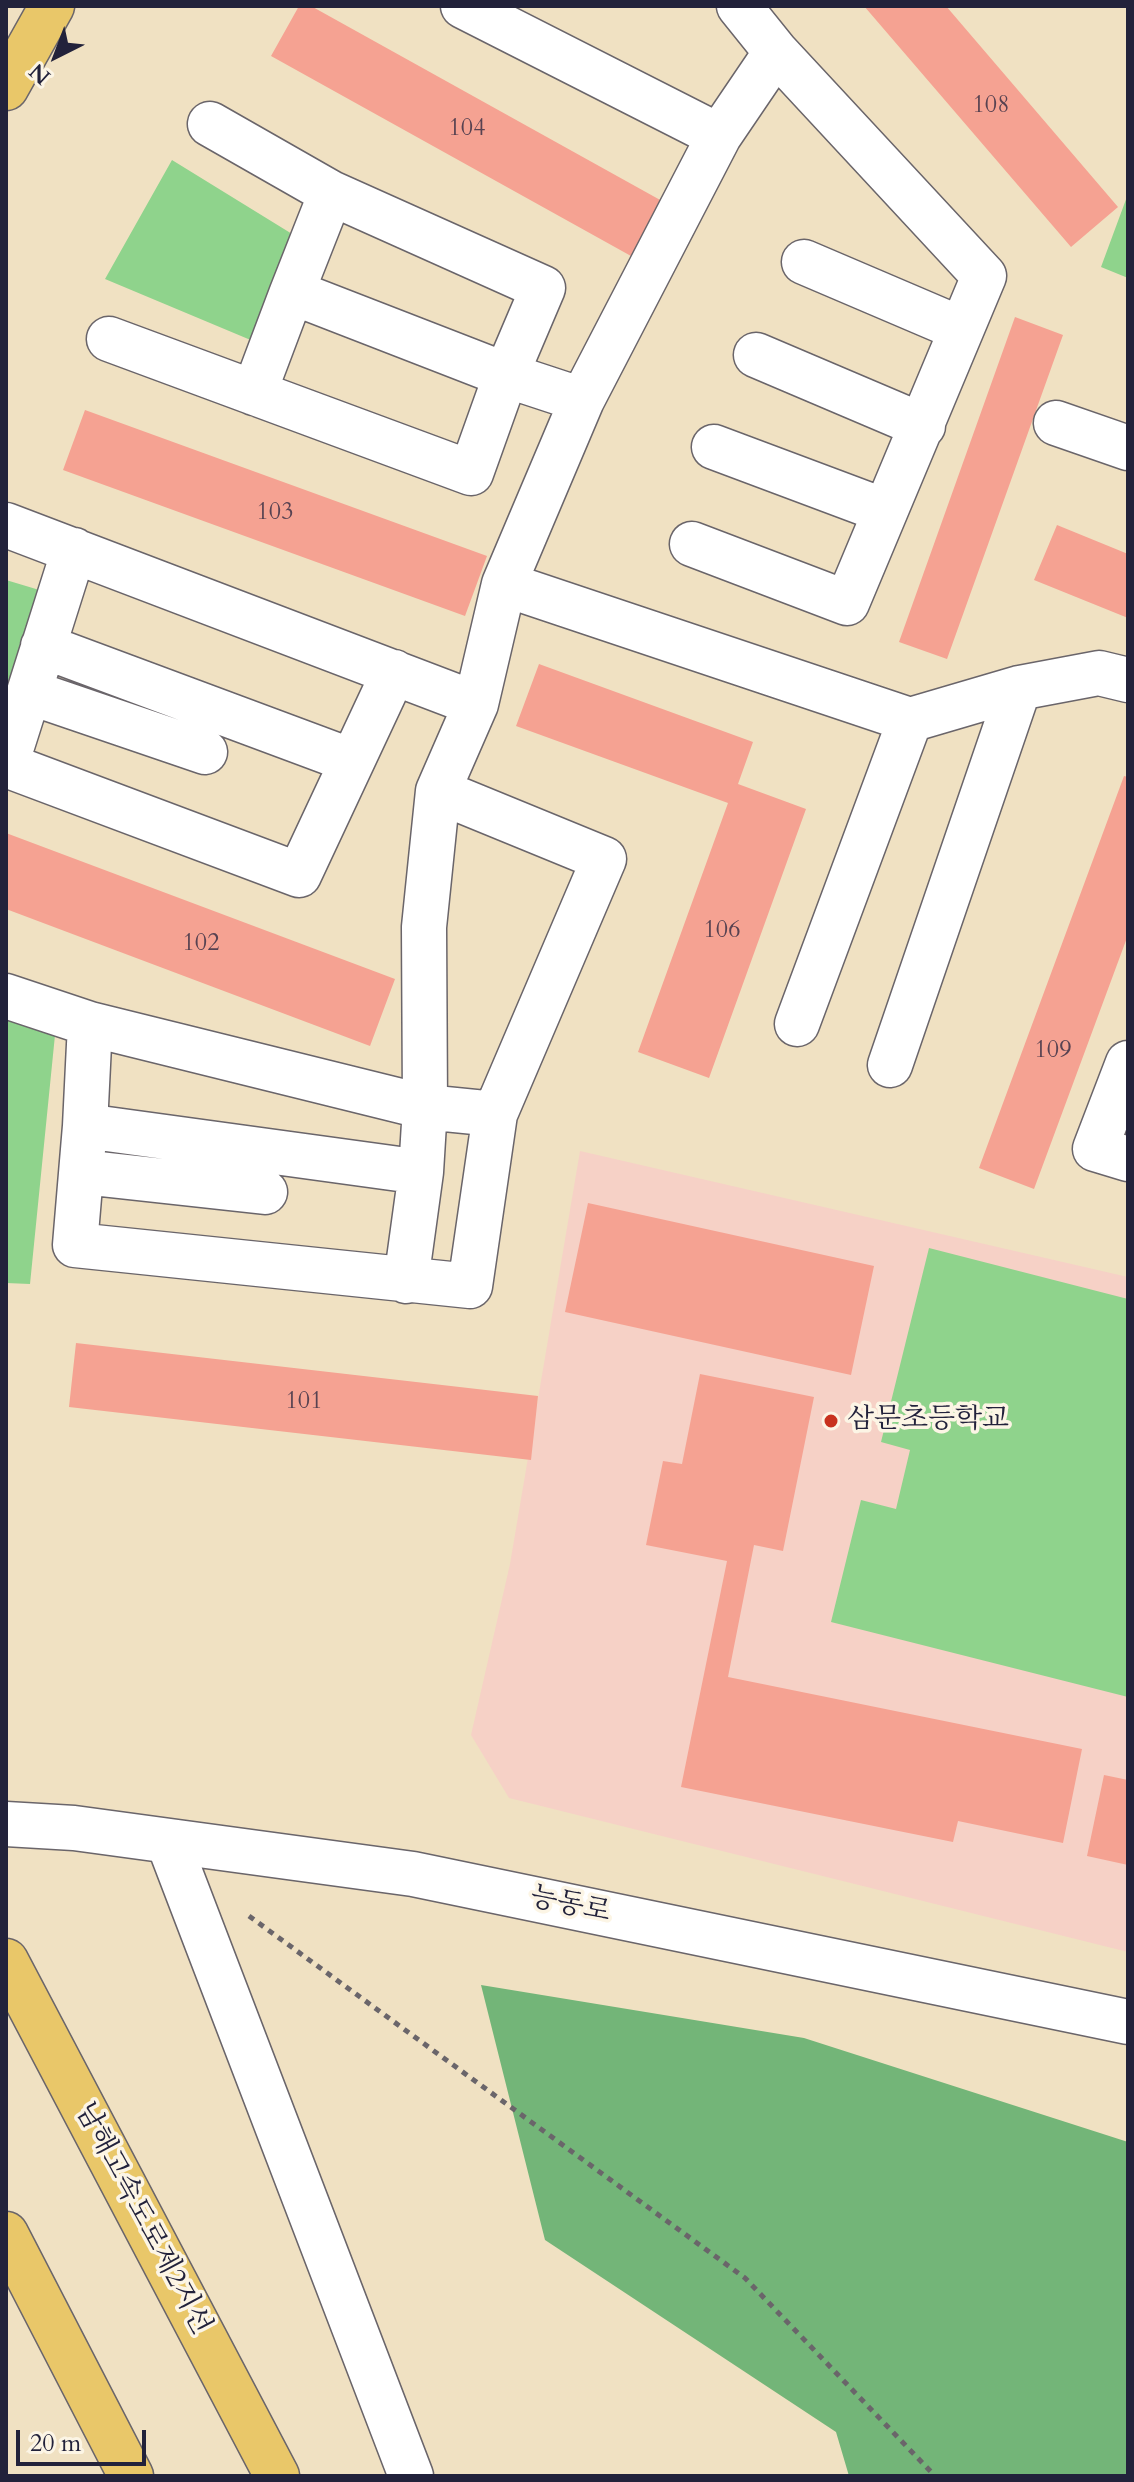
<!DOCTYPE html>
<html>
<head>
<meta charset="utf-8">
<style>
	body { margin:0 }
	#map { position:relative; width:1134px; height:2482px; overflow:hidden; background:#f0e1c2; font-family:Cardo,serif }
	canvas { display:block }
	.frame { position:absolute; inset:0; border:8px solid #22223b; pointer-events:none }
	.north { position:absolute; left:16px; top:16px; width:80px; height:80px; -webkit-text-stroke:6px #fcf5e5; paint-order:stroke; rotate:222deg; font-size:22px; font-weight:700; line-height:32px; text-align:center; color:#22223b }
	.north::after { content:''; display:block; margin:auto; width:28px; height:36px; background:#22223b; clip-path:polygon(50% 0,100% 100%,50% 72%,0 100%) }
	.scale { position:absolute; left:16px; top:2430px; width:130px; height:36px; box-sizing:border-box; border:4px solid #22223b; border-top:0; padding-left:10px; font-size:24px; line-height:28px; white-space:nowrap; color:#22223b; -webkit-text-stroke:6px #fcf5e5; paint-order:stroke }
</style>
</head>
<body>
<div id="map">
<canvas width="1134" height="2482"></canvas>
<div class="frame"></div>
<div class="north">N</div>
<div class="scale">20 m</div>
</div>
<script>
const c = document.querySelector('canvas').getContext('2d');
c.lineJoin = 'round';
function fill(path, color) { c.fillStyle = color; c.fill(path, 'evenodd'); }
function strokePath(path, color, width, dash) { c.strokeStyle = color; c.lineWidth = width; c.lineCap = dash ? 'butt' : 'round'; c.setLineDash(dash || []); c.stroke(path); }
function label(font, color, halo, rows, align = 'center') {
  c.font = font + ' Cardo,"Noto Serif KR",serif'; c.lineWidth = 7; c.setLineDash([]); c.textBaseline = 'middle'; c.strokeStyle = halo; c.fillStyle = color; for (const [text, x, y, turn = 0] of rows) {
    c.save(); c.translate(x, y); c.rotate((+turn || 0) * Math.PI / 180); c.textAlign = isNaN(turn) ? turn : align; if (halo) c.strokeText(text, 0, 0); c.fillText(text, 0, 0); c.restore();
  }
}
fill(new Path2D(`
	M580,1151L1128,1277V1952L509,1798L471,1735L510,1564Z`), '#f6d1c6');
fill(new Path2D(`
	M172,160L297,237L253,341L105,279Z
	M1128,194V278L1101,267Z
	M6,580L56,595L6,754Z
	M6,1018L55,1035L30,1284L6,1283Z
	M929,1248L1128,1299V1697L831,1622L861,1500L896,1509L910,1450L881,1442Z`), '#8fd38c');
fill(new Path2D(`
	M481,1985L804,2038L1128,2142V2476H849L836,2432L545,2240Z`), '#73b578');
fill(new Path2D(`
	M299,6H311L662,201L631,256L271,56Z
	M864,6H946L1118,207L1071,247Z
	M1015,317L1063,335L947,659L899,642Z
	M85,410L487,556L465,616L63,470Z
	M1057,525L1128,554V618L1034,580Z
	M539,664L753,742L738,784L806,809L709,1078L638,1052L728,803L516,726Z
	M1124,776L1128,777V935L1034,1189L979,1168Z
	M6,833L395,979L370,1046L6,909Z
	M588,1203L874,1266L851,1375L565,1312Z
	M76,1343L538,1396L531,1460L69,1407Z
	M700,1374L814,1397L783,1551L754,1545L728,1677L1082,1749L1063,1843L958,1821L953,1842L681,1787L727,1561L646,1545L663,1461L682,1464Z
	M1104,1775L1128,1780V1865L1087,1856Z`), '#f5a292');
const minor = new Path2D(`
	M463,6L719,136
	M739,6L776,52
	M210,124L331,193
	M804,262L961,329
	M109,339L471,473L506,375L543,288L331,193L292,292L506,375L582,400
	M756,355L923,426
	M254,393L292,292
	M1056,423L1128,448
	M714,447L885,511
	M6,525L476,704
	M692,544L847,603L984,276L776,52L719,136L582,400L504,584L910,720L1019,688L1099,673L1128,680
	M74,550L6,765L299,875L394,672
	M43,646L352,761
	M29,692L205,752
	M438,791L604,859L495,1114
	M6,996L90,1024
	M797,1024L910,720
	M1128,1063L1095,1149L1128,1159
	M890,1065L1019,688
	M85,1126L421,1172
	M82,1172L265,1192
	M406,1281L421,1172L425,1107L90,1024L85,1126L75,1245L470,1286L495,1114L425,1107L424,927L438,791L476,704L504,584
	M6,1824L74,1828L413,1874L1128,2022
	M168,1841L411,2476`);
const highway = new Path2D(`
	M6,88L52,6
	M6,1961L277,2476
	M6,2234L131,2476`);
strokePath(minor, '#6a656a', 47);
strokePath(highway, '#6a656a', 47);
strokePath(new Path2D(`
	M249,1916L745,2278L935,2476`), '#6a656a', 5, [6, 6]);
strokePath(minor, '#fff', 44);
strokePath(highway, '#e9c769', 44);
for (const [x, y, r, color] of [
	[831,1421,8,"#c8321e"]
]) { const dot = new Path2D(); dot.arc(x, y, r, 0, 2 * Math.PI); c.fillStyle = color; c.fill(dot); strokePath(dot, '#fcf5e5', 3); }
label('24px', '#574251', null, [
	["108",991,106],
	["104",467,129],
	["103",275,513],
	["106",722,931],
	["102",201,944],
	["109",1053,1051],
	["101",304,1402]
]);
label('28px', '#22223b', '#fcf5e5', [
	["삼문초등학교",847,1421]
], 'left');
label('28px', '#22223b', '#fcf5e5', [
	["능동로",570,1906,12],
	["남해고속도로제2지선",142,2219,62]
]);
</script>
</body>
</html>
